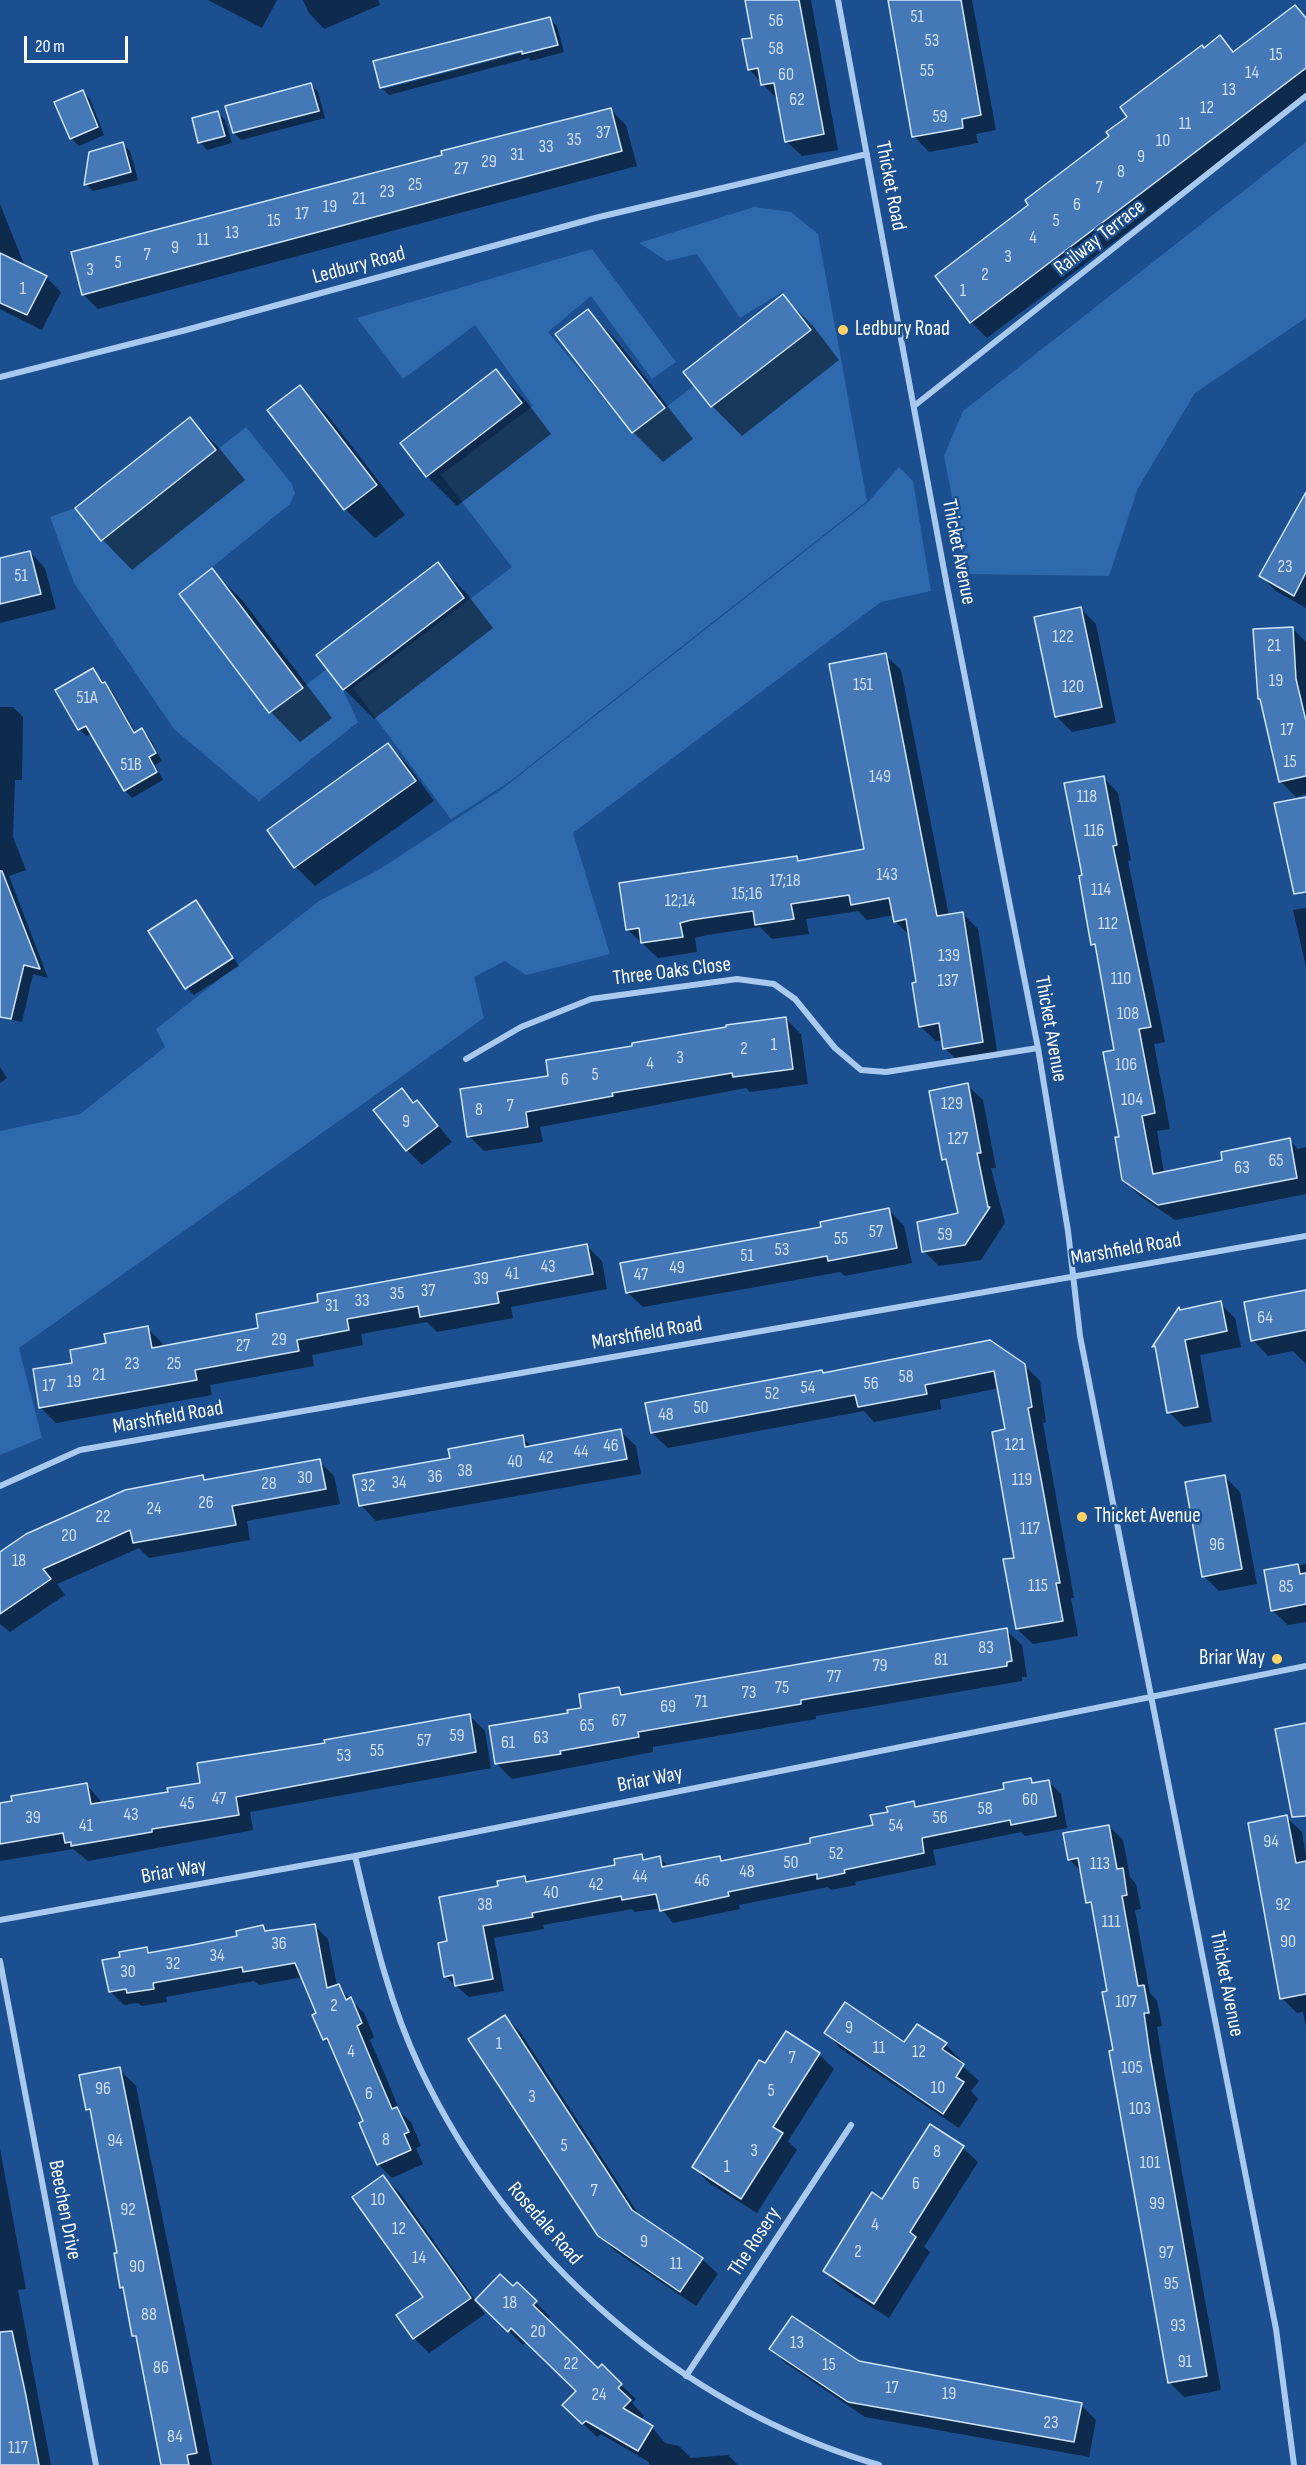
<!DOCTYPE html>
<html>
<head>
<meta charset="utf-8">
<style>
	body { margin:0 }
	#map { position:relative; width:1306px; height:2465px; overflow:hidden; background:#1b4f8f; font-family:"Sofia Sans Condensed",sans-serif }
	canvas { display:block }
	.scale { position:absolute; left:24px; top:36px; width:104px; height:27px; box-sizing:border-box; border:3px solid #fff; border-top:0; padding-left:8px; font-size:18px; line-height:21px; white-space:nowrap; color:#fff; -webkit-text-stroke:4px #1b4f8f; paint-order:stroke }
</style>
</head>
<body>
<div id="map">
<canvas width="1306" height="2465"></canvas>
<div class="scale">20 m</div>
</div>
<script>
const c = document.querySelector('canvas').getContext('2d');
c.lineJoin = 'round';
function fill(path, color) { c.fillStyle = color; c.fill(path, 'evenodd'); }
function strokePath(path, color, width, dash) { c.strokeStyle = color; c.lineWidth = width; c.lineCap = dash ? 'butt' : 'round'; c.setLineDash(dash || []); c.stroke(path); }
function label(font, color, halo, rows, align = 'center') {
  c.font = font + ' "Sofia Sans Condensed",sans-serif'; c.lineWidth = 5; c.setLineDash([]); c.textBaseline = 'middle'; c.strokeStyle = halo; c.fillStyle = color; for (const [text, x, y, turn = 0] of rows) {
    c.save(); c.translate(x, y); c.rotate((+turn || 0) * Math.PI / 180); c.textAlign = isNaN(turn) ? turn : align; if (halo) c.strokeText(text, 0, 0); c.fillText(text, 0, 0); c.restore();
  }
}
fill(new Path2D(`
	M1306,142V318L1195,393L1138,488L1109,576L967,574L944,456L963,411Z
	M754,207L791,212L818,234L867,501L509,782L451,819L353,688L512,567L441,475L533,406L475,325L403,379L357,318L592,249L676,362L652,379L591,296L548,332L632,433L694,386L711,407L811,330L783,294L784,291L740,318L697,254L667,261L639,243Z
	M246,427L292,484L295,493L290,504L179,594L269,713L327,669L343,690L358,722L259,801L174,729L74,583L50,517L75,508L102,541Z
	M899,467L913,481L931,591L881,602L573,833L610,954L526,975L505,961L474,977L484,1018L19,1348L42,1438L0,1455V1131L80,1114L165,1047L156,1029L319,901L380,869L502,789L869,501Z`), '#2e69ad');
fill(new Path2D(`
	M208,0H277L262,28Z
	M303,0H378L380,5L324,29L309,13Z
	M746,0H811L838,150L802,156L786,141L778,100L749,69L754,39Z
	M889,0H972L996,130L976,134L978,143L929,152L914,136Z
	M1295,7L1306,17V97L987,338L971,322L1031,205L1220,37L1235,52Z
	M549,19L557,26L564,52L531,61L529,58L389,95L382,88L375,62ZM528,48L529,51L384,89V86Z
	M311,85L318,92L325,118L241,140L234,133Z
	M83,92L90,99L104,135L79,146L71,138Z
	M611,110L626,125L637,166L98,309L83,294L444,156Z
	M218,113L225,120L232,143L207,150L200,142Z
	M122,144L130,151L138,180L93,191L86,184Z
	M0,204L25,267L46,277L61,292L42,330L0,309Z
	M783,296L813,326L839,360L742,436L712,406L685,372Z
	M588,311L617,341L693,439L663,462L633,432L557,334Z
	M496,371L526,401L551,434L457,506L427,476L402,444Z
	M300,387L329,417L405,515L375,538L345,509Z
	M190,419L220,449L245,480L132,570L103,540L77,508Z
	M1306,495V608L1276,591L1261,576Z
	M30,552L45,568L56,609L0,623V560Z
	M437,564L467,594L493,628L374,719L344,689L319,655Z
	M212,570L242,600L332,718L300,742L271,712L181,594Z
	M1081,609L1096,624L1116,723L1072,732L1056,716Z
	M1292,628L1306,642V794L1296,797L1280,781L1262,702L1259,699Z
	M885,655L901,670L949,916L962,913L978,929L998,1057L960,1063L945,1048L943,1040L936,1041L920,1026L918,984L910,936L895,921L894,915L867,920L858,911L806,919L809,934L772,939L760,927L707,935L695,938L697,952L658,958L627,929L797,858L801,862L865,850Z
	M93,670L112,691L136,733L141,730L149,737L162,761L155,765L163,780L132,798L125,790L92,733L87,736L79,729Z
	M0,707H13L23,717L22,780H15L13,837L26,870L9,876L48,978L33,974L22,1022L0,1017Z
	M388,745L407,764L434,801L315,886L296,867L269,830Z
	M1103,777L1118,793L1131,860L1128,861L1165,1042L1154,1044L1170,1129L1157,1131L1164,1173L1224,1161L1289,1140L1298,1149L1306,1147V1194L1175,1220L1139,1195L1123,1180L1115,1051L1097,949L1093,944L1084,877Z
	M196,902L239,966L194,995L187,988Z
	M1306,908V967L1293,910Z
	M786,1019L801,1034L808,1084L750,1092L746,1088L540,1127L543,1142L484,1151L469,1136L550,1078L634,1047Z
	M0,1067L7,1078L0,1083Z
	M967,1085L983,1100L996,1168H991L1005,1223L981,1260L939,1266L924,1251L960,1215L949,1165L943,1159Z
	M401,1090L432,1118L452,1142L422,1165L407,1150Z
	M889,1210L904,1226L912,1263L845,1276L840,1272L643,1307L627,1292L823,1228Z
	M587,1246L602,1261L607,1289L511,1307L513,1318L437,1332L427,1322L361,1334L363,1345L312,1355L314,1366L210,1385L212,1395L56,1423L40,1407L74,1364L107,1344L147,1328L162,1343L163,1348L260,1329Z
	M1306,1292V1364L1293,1351L1268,1356L1253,1340Z
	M1220,1303L1235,1318L1241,1347L1200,1355L1212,1422L1184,1427L1169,1412L1157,1350L1154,1347L1179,1309Z
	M1024,1365L1040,1381L1046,1422L1043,1423L1074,1598H1071L1078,1636L1033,1644L1017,1629L1006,1431L999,1388L940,1400L941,1409L874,1422L864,1411L668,1448L652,1433L822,1371L825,1374Z
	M620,1431L636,1446L641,1474L376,1521L361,1505L452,1459L522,1437L532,1447Z
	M319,1461L334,1476L340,1504L247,1521L250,1540L149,1558L139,1548L57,1584L65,1595L10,1632L0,1624V1553L202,1476L206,1481Z
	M1225,1477L1240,1492L1257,1584L1219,1591L1204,1576Z
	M1306,1564V1622L1288,1625L1272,1610L1265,1571Z
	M1006,1630L1022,1645L1027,1677H1022V1681L816,1716V1719L653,1747V1752L512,1779L496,1763L569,1715L619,1689L626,1696Z
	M470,1716L485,1731L491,1768L250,1812L253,1830L88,1861L73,1849L0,1861V1804L87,1785L103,1804L170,1793L326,1744Z
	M1030,1779L1035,1784L1048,1781L1061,1794L1067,1828L1025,1836L1021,1832L933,1850L936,1865L855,1882L856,1885L831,1890L828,1887L739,1905L740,1909L673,1923L661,1908L635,1912L632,1909L543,1925L544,1929L494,1938L504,1991L469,1997L445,1976L449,1942L500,1888L525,1878L529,1882L617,1867L641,1856L646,1861L660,1858L669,1868L720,1857L725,1862L812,1844L874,1826L889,1813L914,1803L918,1807L1006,1790Z
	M1286,1817L1302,1832L1306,1856V1904L1278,1909Z
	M1109,1826L1123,1840L1130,1877L1136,1884L1141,1909L1135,1910L1150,1993L1157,2000L1162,2026L1157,2027L1164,2071L1221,2390L1184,2397L1170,2383L1094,1908L1088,1902L1082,1872L1069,1859Z
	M314,1925L328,1939L337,1986L364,2013L374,2037L370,2040L388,2082L400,2112L411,2122L421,2146L416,2148L423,2164L392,2178L378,2164L365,2122L333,2048L324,2039L318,2013L303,1977L259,1985L254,1981L166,1997L167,2002L142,2006L138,2003L124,2005L110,1991L121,1958L146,1948L151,1954L238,1937L263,1927L268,1932Z
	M1306,1939V2027L1303,2012L1297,2013L1282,1998Z
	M505,2016L520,2032L641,2218L702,2259L718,2274L696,2306L615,2251L599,2235Z
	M826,2033L905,2044L946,2045L961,2060L959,2063L979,2081L971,2091L978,2099L959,2128L841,2049Z
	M819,2054L834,2069L788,2141L797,2150L757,2213L709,2183L694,2167L765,2065Z
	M119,2069L136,2086L212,2465H163L138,2340L133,2336L116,2255L119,2254L92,2114L87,2109Z
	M931,2126L963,2148L978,2162L924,2247L930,2252L889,2318L839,2286L824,2271L883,2201Z
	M0,2149L26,2289L18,2290L51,2465H0Z
	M383,2177L399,2192L485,2314L429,2353L414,2338L425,2297Z
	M517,2284L550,2317L547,2320L598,2371L602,2367L636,2399L632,2403L644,2416L640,2420L652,2427L665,2443L679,2446L691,2458L728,2455L738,2465H649V2462L601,2434L597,2437L564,2405L578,2391L526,2341L523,2345L477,2300L513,2288Z
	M771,2349L1081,2405L1096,2420L1089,2457L865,2417L787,2364Z`), '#0007');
const building = new Path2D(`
	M745,0H799L824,134L785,142L774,83L761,85L758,68L748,70L742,39L752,38Z
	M888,0H961L981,115L962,119L963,128L912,137Z
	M1295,5L1306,18V68L970,323L935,276L1028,205L1025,200L1109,136L1106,132L1127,117L1120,107L1186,57L1202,45L1204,48L1220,35L1233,52Z
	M550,17L558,45L522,54V51L380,88L373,61Z
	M311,83L319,111L233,133L225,106Z
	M83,90L98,127L70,139L54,102Z
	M611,108L622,151L82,295L71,252L442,155L441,151Z
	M218,111L225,136L198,143L192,118Z
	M123,142L131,172L84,185L89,152Z
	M0,253L47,276L27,315L0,303Z
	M783,294L811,330L711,407L683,372Z
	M588,309L665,408L632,433L555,334Z
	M496,369L522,403L426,477L400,443Z
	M300,385L377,485L344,510L267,410Z
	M190,417L216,450L101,541L75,508Z
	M1306,492V572L1294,596L1259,576Z
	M30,551L41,594L0,604V558Z
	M438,562L464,598L343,690L316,655Z
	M212,568L303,688L269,713L179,594Z
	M1081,607L1102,707L1055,717L1034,617Z
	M1293,627L1296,679L1306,721V776L1279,782L1260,699H1258L1253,629Z
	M886,653L937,916L963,912L983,1042L943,1049L939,1023L919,1027L912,983L916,982L906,919L894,922L889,898L851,905L849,895L791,904L794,919L755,925L753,911L691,920L680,923L683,937L641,943L639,928L626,930L619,883L797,856L798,861L864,849L829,664Z
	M93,668L102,683L105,682L134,733L142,728L156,753L149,757L157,772L124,791L86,726L78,730L55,690Z
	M388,743L416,781L294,868L267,830Z
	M1104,776L1117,845L1113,846L1151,1027L1139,1029L1155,1113L1142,1116L1153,1174L1222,1160L1221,1152L1290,1138L1297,1178L1158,1205L1122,1180L1115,1137H1119L1103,1052L1114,1050L1095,944L1091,945L1085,911L1079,876L1082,875L1064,783Z
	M1306,797V892L1294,894L1274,803Z
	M0,871H2L40,969L24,965L11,1019L0,1017Z
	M196,900L233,958L185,989L148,931Z
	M786,1017L793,1069L733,1077L732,1073L612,1093L613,1096L526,1112L528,1127L467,1137L460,1089L548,1076L546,1060L632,1046V1043L726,1027V1025Z
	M968,1083L981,1153H977L988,1207H990L965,1245L922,1252L917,1222L958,1213L946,1159L942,1160L929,1091Z
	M402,1088L413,1103L417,1100L438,1126L406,1151L373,1110Z
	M889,1208L897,1248L828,1261L827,1256L626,1293L620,1263L821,1227L820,1222Z
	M587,1244L593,1274L497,1292L499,1303L420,1317L418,1306L347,1319L349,1330L297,1340L299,1351L195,1370L197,1380L39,1408L33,1369L72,1363L70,1350L106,1343L104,1334L148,1326L152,1348L258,1328L256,1314L318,1302L317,1294Z
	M1306,1290V1330L1251,1341L1244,1302Z
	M1221,1301L1227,1331L1185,1340L1198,1407L1167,1413L1155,1346L1152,1347L1179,1307L1180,1310Z
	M990,1340L1025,1364L1032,1407L1028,1408L1060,1583H1056L1063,1621L1016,1629L1003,1559L1014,1558L992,1432L1005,1429L994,1371L925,1385L927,1394L858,1407L855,1395L651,1433L645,1403L822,1370L823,1373Z
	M621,1429L627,1459L359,1506L353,1475L450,1458L448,1449L523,1435L525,1447Z
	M320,1459L326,1489L232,1506L236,1525L133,1543L130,1530L43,1569L51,1579L0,1614V1552L26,1534L125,1490L203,1475L204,1480Z
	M1225,1475L1242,1569L1202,1577L1185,1482Z
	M1298,1564L1300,1574L1306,1573V1604L1271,1611L1264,1570Z
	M1007,1628L1012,1661L1007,1662V1666L801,1700V1704L638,1732L639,1737L560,1751L561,1754L495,1764L489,1726L568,1713L567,1710L581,1708L579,1694L619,1687L621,1695Z
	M470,1714L476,1752L236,1797L239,1815L152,1829V1832L71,1846V1842L65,1843L63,1833L0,1844V1803L12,1801L11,1796L87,1783L91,1804L168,1792L167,1788L200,1783L197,1763L325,1743L324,1740Z
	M1306,1723V1816L1292,1817L1275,1729Z
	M1031,1778L1032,1783L1049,1780L1056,1816L1011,1825L1010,1820L922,1838L924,1853L844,1870L845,1873L817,1879V1874L728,1892L729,1896L660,1911L656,1894L622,1900L621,1896L532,1913L533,1917L483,1926L493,1979L455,1986L453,1975L444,1977L438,1943L447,1941L439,1897L498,1886L497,1881L525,1876L526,1882L615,1865L614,1859L642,1854L643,1860L660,1856L662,1867L720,1856L721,1861L766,1852L810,1843V1838L873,1825L870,1815L888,1812L886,1807L914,1801L915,1807L960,1798L1004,1789L1003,1783Z
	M1287,1815L1296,1863L1306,1861V1994L1280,1999L1248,1823Z
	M1109,1825L1117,1869L1123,1868L1127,1895L1122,1896L1138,1986L1144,1985L1149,2013H1144L1150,2055L1207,2376L1168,2383L1109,2051L1113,2050L1102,1992L1107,1991L1091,1902L1086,1903L1078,1858L1068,1860L1063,1833Z
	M315,1924L327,1988L339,1984L346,2000L351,1997L362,2023L357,2026L374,2067L392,2109L397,2107L409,2132L404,2134L411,2150L377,2165L359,2123L363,2121L327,2038L323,2040L312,2015L316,2013L295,1963L243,1972L242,1967L198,1975L153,1983L154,1989L127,1993L126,1989L109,1992L102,1960L120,1957L119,1952L147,1947L148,1953L192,1945L237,1936L236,1931L263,1925L265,1931Z
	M845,2002L904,2042L917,2024L947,2043L942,2049L964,2064L956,2077L964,2082L943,2114L824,2033Z
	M505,2015L632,2210L703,2258L680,2292L598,2236L468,2039Z
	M786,2031L820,2053L773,2127L783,2133L741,2199L692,2167L759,2060L765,2063Z
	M120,2067L197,2453L187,2455L189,2465H161L136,2336H132L123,2287L120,2288L114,2253H117L90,2109L86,2110L79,2075Z
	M930,2124L964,2146L910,2232L916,2237L874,2304L823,2271L872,2192L882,2199Z
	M383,2175L471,2298L413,2339L396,2315L423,2297L352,2197Z
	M500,2274L513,2286L517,2282L537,2301L533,2305L598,2368L602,2364L622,2384L618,2388L631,2400L623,2408L653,2426L638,2451L586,2421L582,2424L562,2405L576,2391L511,2328L508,2332L475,2300Z
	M792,2316L859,2361L1082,2403L1074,2442L848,2402L769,2349Z
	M12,2331L26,2396L39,2465H0V2332Z`);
fill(building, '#4478b7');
strokePath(building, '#cfe3fa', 1.5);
strokePath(new Path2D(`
	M838,0L947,586L1038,1048L1068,1231L1080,1336L1276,2329L1294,2465
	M0,377L186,330L599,217L867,154
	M914,406L1306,96
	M466,1059L521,1027L591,999L737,979L774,984L795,999L835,1048L861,1070L886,1072L1038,1048
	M0,1486L80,1450L1306,1236
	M355,1856C372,1928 388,2001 420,2068C510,2257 678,2406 879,2465
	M0,1920L355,1856L1306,1666
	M0,1961L96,2465
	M686,2376L851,2125`), '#a9c9ee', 6);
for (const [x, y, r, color] of [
	[843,330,6,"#ffd166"],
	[1082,1517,6,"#ffd166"],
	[1277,1659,6,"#ffd166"]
]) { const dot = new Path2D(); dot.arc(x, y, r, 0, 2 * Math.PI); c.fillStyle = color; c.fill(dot); strokePath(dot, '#1b4f8f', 2); }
label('18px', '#d0dded', null, [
	["51",917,17],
	["56",776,21],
	["53",932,41],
	["58",776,49],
	["15",1276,55],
	["55",927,71],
	["14",1252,73],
	["60",786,75],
	["13",1229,90],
	["62",797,100],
	["12",1207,108],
	["59",940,117],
	["11",1185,124],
	["37",603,133],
	["35",574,140],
	["10",1163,141],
	["33",546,147],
	["31",517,155],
	["9",1141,157],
	["29",489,162],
	["27",461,169],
	["8",1121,172],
	["25",415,185],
	["7",1099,188],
	["23",387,192],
	["21",359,199],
	["6",1077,205],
	["19",330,207],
	["17",302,214],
	["15",274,221],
	["5",1056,221],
	["13",232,233],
	["4",1033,238],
	["11",203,240],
	["9",175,248],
	["7",147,255],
	["3",1008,257],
	["5",118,263],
	["3",90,270],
	["2",985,275],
	["1",23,289],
	["1",963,291],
	["23",1285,567],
	["51",21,576],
	["122",1063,637],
	["21",1274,646],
	["19",1276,681],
	["151",863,685],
	["120",1073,687],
	["51A",87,698],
	["17",1287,730],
	["15",1290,762],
	["51B",131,765],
	["149",880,777],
	["118",1087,797],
	["116",1094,831],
	["143",887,875],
	["17;18",785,881],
	["114",1101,890],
	["15;16",747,894],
	["12;14",680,901],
	["112",1108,924],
	["139",949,956],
	["110",1121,979],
	["137",948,981],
	["108",1128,1014],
	["1",774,1045],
	["2",744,1049],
	["3",680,1058],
	["4",650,1064],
	["106",1126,1065],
	["5",595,1075],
	["6",565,1080],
	["104",1132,1100],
	["129",952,1104],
	["7",510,1106],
	["8",479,1110],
	["9",406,1122],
	["127",958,1139],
	["65",1276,1161],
	["63",1242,1168],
	["57",876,1232],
	["59",945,1235],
	["55",841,1239],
	["53",782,1250],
	["51",747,1256],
	["43",548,1267],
	["49",677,1268],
	["41",512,1274],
	["47",641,1275],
	["39",481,1279],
	["37",428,1291],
	["35",397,1294],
	["33",362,1301],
	["31",332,1306],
	["64",1265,1318],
	["29",279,1340],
	["27",243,1346],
	["23",132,1364],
	["25",174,1364],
	["21",99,1375],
	["58",906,1377],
	["19",74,1382],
	["56",871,1384],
	["17",49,1386],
	["54",808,1388],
	["52",772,1394],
	["50",701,1408],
	["48",666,1415],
	["121",1015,1445],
	["46",611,1446],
	["44",581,1452],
	["42",546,1458],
	["40",515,1462],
	["38",465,1471],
	["36",435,1477],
	["30",305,1478],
	["119",1022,1480],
	["34",399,1483],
	["28",269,1484],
	["32",368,1486],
	["26",206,1503],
	["24",154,1509],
	["22",103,1517],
	["117",1030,1529],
	["20",69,1536],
	["96",1217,1545],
	["18",19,1561],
	["115",1038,1586],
	["85",1286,1587],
	["83",986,1648],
	["81",941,1660],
	["79",880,1666],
	["77",834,1677],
	["75",782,1688],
	["73",749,1693],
	["71",701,1702],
	["69",668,1707],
	["67",619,1721],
	["65",587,1726],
	["59",457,1736],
	["63",541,1738],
	["57",424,1741],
	["61",508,1743],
	["55",377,1751],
	["53",344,1756],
	["47",219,1799],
	["60",1030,1800],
	["45",187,1804],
	["58",985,1809],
	["43",131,1815],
	["39",33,1818],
	["56",940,1818],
	["41",86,1826],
	["54",896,1826],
	["94",1271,1842],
	["52",836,1854],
	["50",791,1863],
	["113",1100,1864],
	["48",747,1872],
	["44",640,1877],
	["46",702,1881],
	["42",596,1885],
	["40",551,1893],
	["38",485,1905],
	["92",1283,1905],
	["111",1111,1922],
	["90",1288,1942],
	["36",279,1944],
	["34",217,1956],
	["32",173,1964],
	["30",128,1972],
	["107",1126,2002],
	["2",334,2006],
	["9",849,2028],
	["1",499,2044],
	["11",879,2048],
	["4",351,2052],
	["12",919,2052],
	["7",792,2058],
	["105",1132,2068],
	["10",938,2088],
	["96",103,2089],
	["5",771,2091],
	["6",369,2094],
	["3",532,2097],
	["103",1140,2109],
	["8",386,2140],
	["94",115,2141],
	["5",564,2146],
	["3",754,2151],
	["8",937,2152],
	["101",1150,2163],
	["1",727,2167],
	["6",916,2184],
	["7",594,2191],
	["10",378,2200],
	["99",1157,2204],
	["92",128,2210],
	["4",875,2225],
	["12",399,2229],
	["9",644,2242],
	["2",858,2252],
	["97",1166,2253],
	["14",419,2258],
	["11",676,2264],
	["90",137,2267],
	["95",1171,2284],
	["18",510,2303],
	["88",149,2315],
	["93",1178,2326],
	["20",538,2332],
	["13",797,2343],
	["91",1185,2362],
	["22",571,2364],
	["15",829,2365],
	["86",161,2368],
	["17",892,2388],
	["19",949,2394],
	["24",599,2395],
	["23",1051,2423],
	["84",175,2437],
	["117",18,2448]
]);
label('21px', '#fff', '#1b4f8f', [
	["Thicket Road",890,186,79],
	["Railway Terrace",1100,238,-38],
	["Ledbury Road",359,266,-15],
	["Thicket Avenue",958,552,79],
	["Three Oaks Close",672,972,-7],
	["Thicket Avenue",1050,1029,80],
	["Marshfield Road",1126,1250,-10],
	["Marshfield Road",647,1334,-10],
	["Marshfield Road",168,1418,-10],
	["Briar Way",650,1780,-11],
	["Briar Way",174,1872,-10],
	["Thicket Avenue",1226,1984,79],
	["Beechen Drive",64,2210,79],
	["Rosedale Road",544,2224,49],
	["The Rosery",755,2242,-57]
]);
label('21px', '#fff', '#1b4f8f', [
	["Ledbury Road",855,330],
	["Thicket Avenue",1094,1517],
	["Briar Way",1265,1659,"right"]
], 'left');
</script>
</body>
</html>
